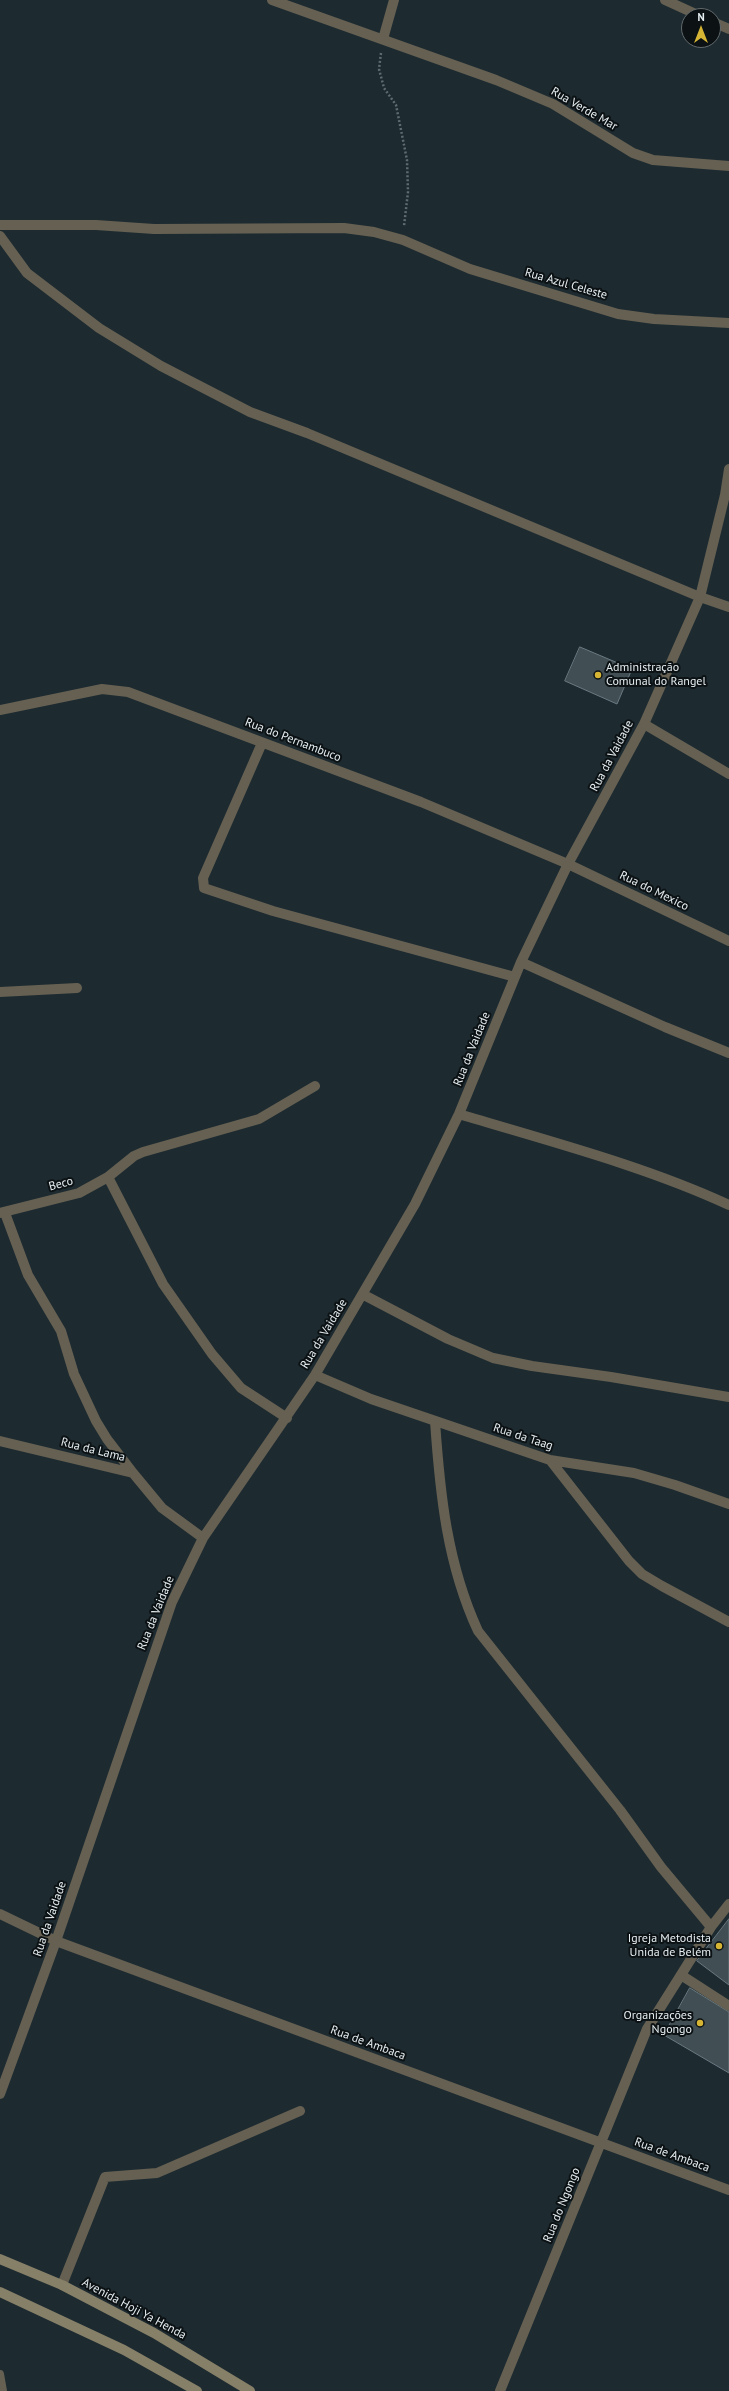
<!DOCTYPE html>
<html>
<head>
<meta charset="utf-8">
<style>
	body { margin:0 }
	#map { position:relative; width:729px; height:2391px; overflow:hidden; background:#1d2a30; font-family:"PT Sans",sans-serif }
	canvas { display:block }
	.north { position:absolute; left:681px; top:8px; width:40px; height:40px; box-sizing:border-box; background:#0c1214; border:1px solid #636a6d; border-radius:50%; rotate:0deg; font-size:11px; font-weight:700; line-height:16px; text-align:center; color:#e6eef2 }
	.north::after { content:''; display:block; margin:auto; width:14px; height:18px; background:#d7b534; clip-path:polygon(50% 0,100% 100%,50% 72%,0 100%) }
</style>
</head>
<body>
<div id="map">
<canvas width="729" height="2391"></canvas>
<div class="north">N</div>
</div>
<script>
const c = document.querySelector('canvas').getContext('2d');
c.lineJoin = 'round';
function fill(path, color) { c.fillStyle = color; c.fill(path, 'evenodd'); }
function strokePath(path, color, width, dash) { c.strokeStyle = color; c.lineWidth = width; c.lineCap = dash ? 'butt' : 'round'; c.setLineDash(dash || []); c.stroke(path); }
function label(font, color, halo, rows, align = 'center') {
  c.font = font + ' "PT Sans",sans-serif'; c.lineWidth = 4; c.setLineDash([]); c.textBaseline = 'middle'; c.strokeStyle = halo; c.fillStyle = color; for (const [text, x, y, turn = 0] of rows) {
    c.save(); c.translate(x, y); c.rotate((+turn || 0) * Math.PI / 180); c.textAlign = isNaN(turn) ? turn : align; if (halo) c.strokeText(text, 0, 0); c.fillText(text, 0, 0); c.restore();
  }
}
const building = new Path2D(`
	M580,647L632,669L617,704L565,681Z
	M729,1919V1985L697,1961Z
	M690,1988L729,2012V2073L664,2035Z`);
fill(building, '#414f55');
strokePath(building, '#6b7a81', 1);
strokePath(new Path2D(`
	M381,53L379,69L384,88L396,105L407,160L408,192L404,226`), '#5f6b70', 2.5, [2, 2]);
strokePath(new Path2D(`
	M0,2374L3,2391`), '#656052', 8);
strokePath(new Path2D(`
	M272,0L496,80L553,104L633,153L653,160L729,166
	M665,0L700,16
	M713,22L729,29
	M383,39L394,0
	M0,225H96L154,229L344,228L374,232L403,240L470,269L618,314L654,319L729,323
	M0,236L27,273L99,328L161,366L250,412L307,433L700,597L729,607
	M0,710L102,689L128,692L421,802L568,864L729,941
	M644,724L729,774
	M262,743L203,878L204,888L273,911L515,977
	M521,962L665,1027L729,1053
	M0,992L77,988
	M459,1114C548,1141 645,1166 729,1205
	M108,1177L163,1284L212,1354L241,1388L287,1418
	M0,1213L79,1193L108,1177L134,1156L143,1152L259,1119L315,1086
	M5,1213L28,1275L61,1331L74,1374L96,1421L107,1439L133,1473
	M364,1295L448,1339L493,1358L532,1366L611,1377L729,1397
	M315,1375L371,1399L550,1460L634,1473L675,1485L729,1504
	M435,1421C440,1494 447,1564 478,1631L620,1810L661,1867L711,1927
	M0,1441L133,1473L162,1508L203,1538
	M550,1460L629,1561L642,1574L662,1586L729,1622
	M0,1914L56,1941L729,2190
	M681,1975L729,2006
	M0,2094L56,1941L172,1602L203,1538L315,1375L415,1204L459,1114L521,962L568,864L644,724L700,597L725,495L729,469
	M62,2285L105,2177L157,2173L300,2111
	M500,2391L647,2029L711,1927L729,1904`), '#656052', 10);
strokePath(new Path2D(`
	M0,2259L62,2285L154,2333L250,2391
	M0,2292L124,2350L197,2391`), '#878068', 10);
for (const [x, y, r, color] of [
	[598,675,4,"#d7b534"],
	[719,1946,4,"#d7b534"],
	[700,2023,4,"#d7b534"]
]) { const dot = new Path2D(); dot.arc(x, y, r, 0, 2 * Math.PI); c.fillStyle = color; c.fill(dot); strokePath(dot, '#0c1214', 1.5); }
label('12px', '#e6eef2', '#0c1214', [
	["Rua Verde Mar",584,109,30],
	["Rua Azul Celeste",566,284,16],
	["Rua do Pernambuco",293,740,21],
	["Rua da Vaidade",612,756,-62],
	["Rua do Mexico",654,891,26],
	["Rua da Vaidade",472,1049,-68],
	["Beco",61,1184,-15],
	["Rua da Vaidade",324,1334,-59],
	["Rua da Taag",523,1437,18],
	["Rua da Lama",93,1450,14],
	["Rua da Vaidade",156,1613,-68],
	["Rua da Vaidade",50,1919,-71],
	["Rua de Ambaca",368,2043,20],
	["Rua de Ambaca",672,2155,20],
	["Rua do Ngongo",562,2205,-68],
	["Avenida Hoji Ya Henda",134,2309,28]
]);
label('12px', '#e6eef2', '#0c1214', [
	["Administração",606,668,"left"],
	["Comunal do Rangel",606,682,"left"],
	["Igreja Metodista",711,1939],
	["Unida de Belém",711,1953],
	["Organizações",692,2016],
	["Ngongo",692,2030]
], 'right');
</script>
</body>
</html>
